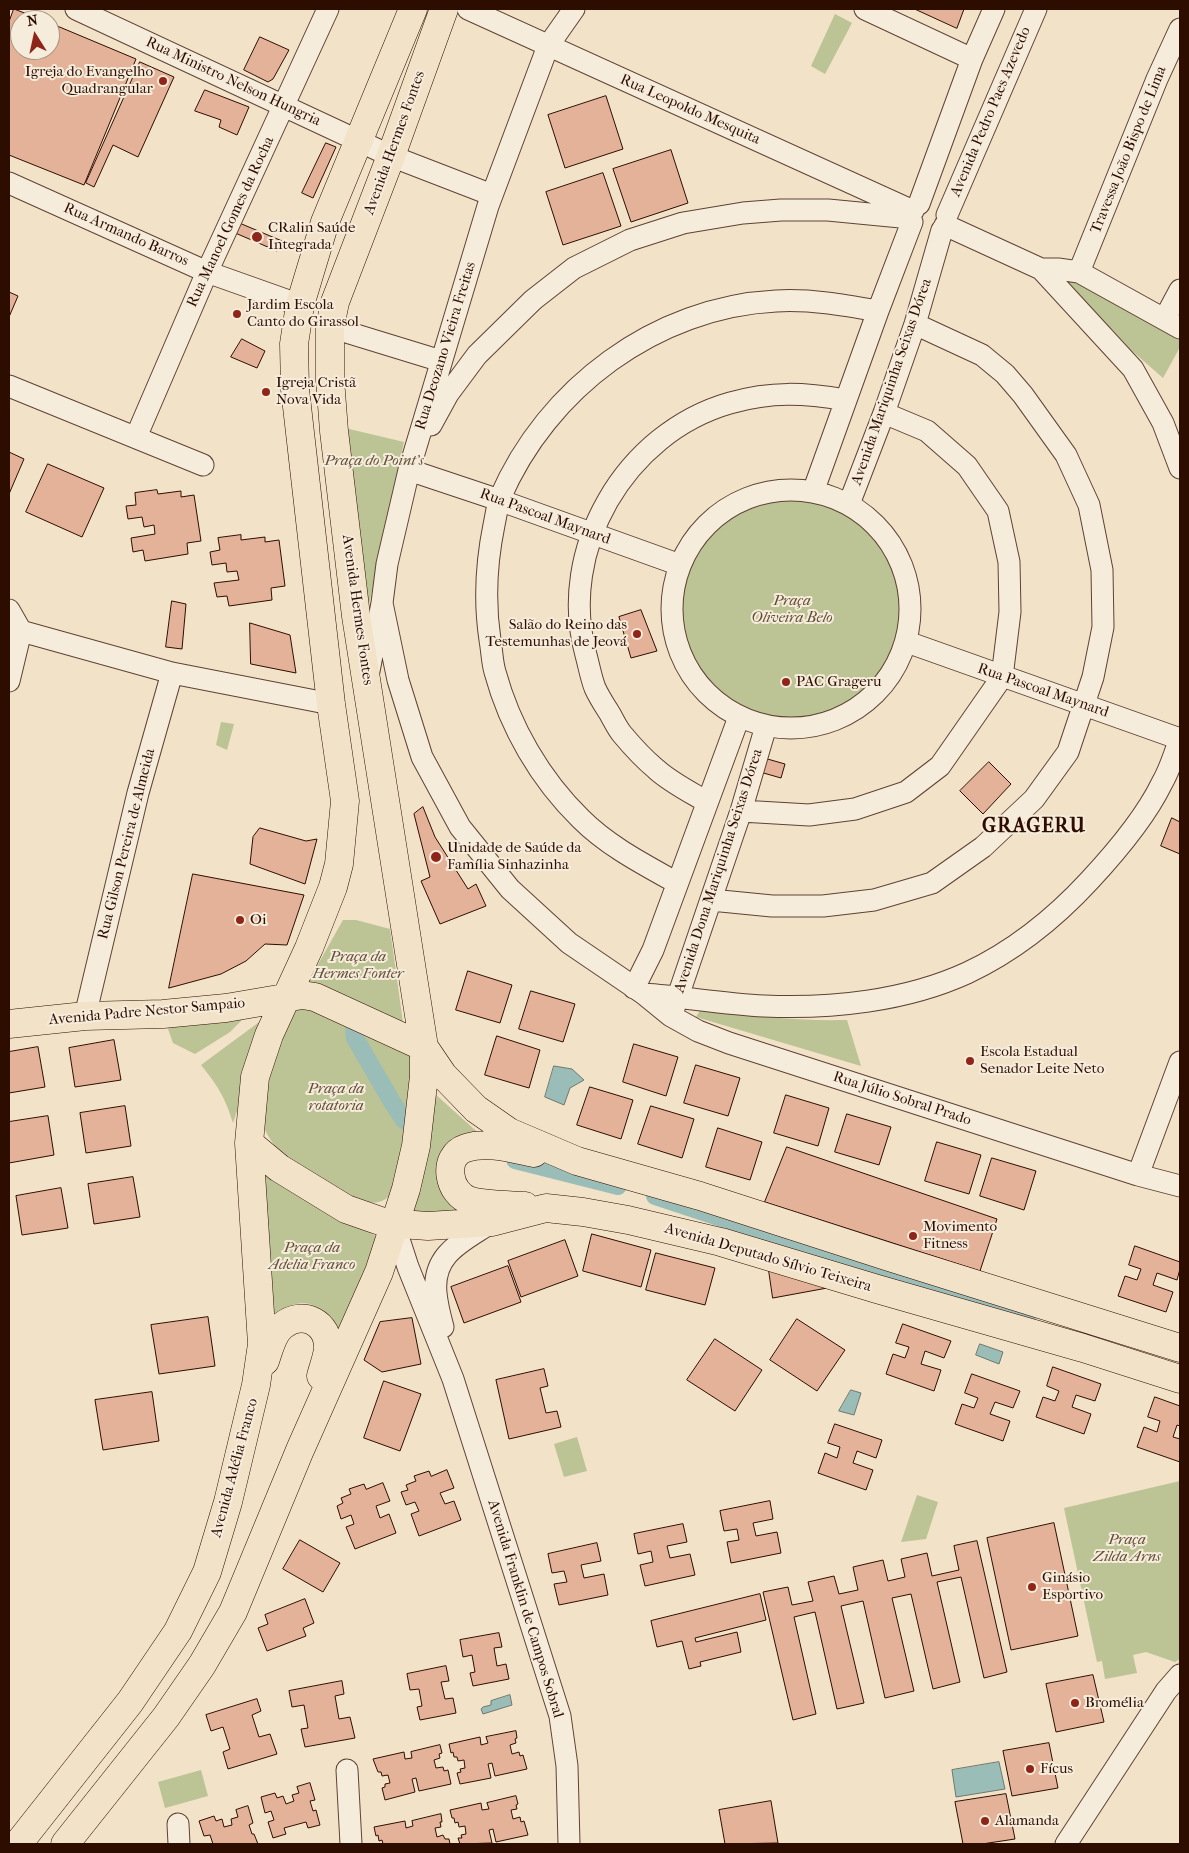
<!DOCTYPE html>
<html>
<head>
<meta charset="utf-8">
<style>
	body { margin:0 }
	#map { position:relative; width:1189px; height:1853px; overflow:hidden; background:#f1e2c8; font-family:"IM FELL French Canon",serif }
	canvas { display:block }
	.frame { position:absolute; inset:0; border:10px solid #2e0d01; pointer-events:none }
	.north { position:absolute; left:10px; top:10px; width:50px; height:50px; box-sizing:border-box; background:#f6ecdb; border:1px solid #a69384; border-radius:50%; rotate:350deg; font-size:14px; font-weight:700; line-height:20px; text-align:center; color:#2e0d01 }
	.north::after { content:''; display:block; margin:auto; width:18px; height:22px; background:#8f2418; clip-path:polygon(50% 0,100% 100%,50% 72%,0 100%) }
</style>
</head>
<body>
<div id="map">
<canvas width="1189" height="1853"></canvas>
<div class="frame"></div>
<div class="north">N</div>
</div>
<script>
const c = document.querySelector('canvas').getContext('2d');
c.lineJoin = 'round';
function fill(path, color) { c.fillStyle = color; c.fill(path, 'evenodd'); }
function strokePath(path, color, width, dash) { c.strokeStyle = color; c.lineWidth = width; c.lineCap = dash ? 'butt' : 'round'; c.setLineDash(dash || []); c.stroke(path); }
function label(font, color, halo, rows, align = 'center') {
  c.font = font + ' "IM FELL French Canon",serif'; c.lineWidth = 4; c.setLineDash([]); c.textBaseline = 'middle'; c.strokeStyle = halo; c.fillStyle = color; for (const [text, x, y, turn = 0] of rows) {
    c.save(); c.translate(x, y); c.rotate((+turn || 0) * Math.PI / 180); c.textAlign = isNaN(turn) ? turn : align; if (halo) c.strokeText(text, 0, 0); c.fillText(text, 0, 0); c.restore();
  }
}
fill(new Path2D(`
	M835,14L852,23L825,74L811,66Z
	M1071,277L1180,336V347L1163,378L1130,349L1113,330L1072,302L1065,281Z
	M345,428L404,442L368,609Z
	M677 610a115 115 0 1 1 230 0a115 115 0 1 1-230 0Z
	M221,722L234,724L227,750L216,745Z
	M343,920H356L390,929L403,1023L308,982Z
	M702,1007C753,1017 795,1021 847,1020L861,1066L696,1017Z
	M303,1008L325,1009L415,1058L408,1111L396,1185C383,1218 349,1197 329,1185C300,1169 261,1147 261,1109C261,1075 279,1042 292,1011Z
	M270,1014L233,1123C225,1097 218,1086 201,1065Z
	M243,1019L230,1032L195,1054L173,1043L167,1026Z
	M435,1094L484,1138C460,1133 448,1133 441,1158L471,1211L411,1217Z
	M260,1167L274,1179L379,1238L337,1354C333,1344 325,1317 319,1310C305,1295 282,1309 268,1316Z
	M577,1437L587,1471L564,1477L554,1444Z
	M1180,1481V1659L1175,1662L1146,1652L1133,1655L1137,1673L1105,1679L1102,1661L1097,1662L1064,1508Z
	M917,1495L938,1502L926,1539L901,1542Z
	M201,1770L208,1796L165,1808L158,1782Z`), '#bcc394');
const water = new Path2D(`
	M554,1066L572,1069L584,1080L570,1088L564,1105L545,1097Z
	M980,1344L1003,1352L999,1364L976,1355Z
	M851,1390L861,1393L854,1415L839,1411Z
	M510,1695L512,1705L483,1714L481,1709L483,1707L491,1705V1701Z
	M999,1762L1005,1789L956,1797L952,1770Z`);
fill(water, '#9bbdb7');
strokePath(water, '#6f776e', 1);
strokePath(new Path2D(`
	M354,1028L355,1038L392,1102L404,1120
	M515,1160L618,1186
	M655,1196L1027,1319`), '#9bbdb7', 18);
const building = new Path2D(`
	M14,9L43,20H20V50H50V23L136,59L84,185L9,155V22Z
	M915,9H964L957,28Z
	M260,37L289,50L273,79L268,82L244,70Z
	M140,62L174,77L138,157L113,145L94,187L86,183Z
	M205,90L249,107L237,135L219,127L221,120L195,111Z
	M606,96L623,149L565,168L548,115Z
	M326,143L336,147L313,198L302,193Z
	M671,150L688,203L631,222L613,169Z
	M603,173L621,226L563,245L546,192Z
	M237,222L282,241L277,251L233,232Z
	M9,292L18,296L9,317Z
	M242,339L265,351L257,368L231,357Z
	M9,452L24,459L9,494Z
	M48,464L104,488L82,537L26,512Z
	M157,490L158,494L181,491V497L194,495L201,541L187,543L188,554L145,561L143,550L133,552L131,538L155,534L154,525L144,527L142,517L128,519L126,506L136,505L135,493Z
	M241,535V540L265,537V542L279,540L285,586L271,588L272,600L229,606L227,596L217,597L214,583L239,580L237,571L227,572L226,563L212,565L210,552L220,550L218,538Z
	M172,601L186,604L182,649L166,647Z
	M641,610L657,651L631,658L619,617Z
	M250,623L290,635L296,673L251,664Z
	M757,756L785,764L781,778L753,770Z
	M989,762L1011,784L983,814L960,791Z
	M423,807L435,837L468,889L476,884L486,906L440,924L421,881L430,877L414,814Z
	M1172,818L1180,822V854L1161,846Z
	M260,828L306,841L317,839L305,884L250,864L253,837Z
	M193,874L304,895L287,945L265,944L246,961L221,974L169,988Z
	M468,971L512,985L500,1023L456,1010Z
	M531,991L575,1004L563,1042L519,1029Z
	M497,1036L540,1050L529,1088L485,1075Z
	M114,1040L121,1080L75,1087L69,1048Z
	M634,1044L678,1057L666,1096L623,1082Z
	M38,1047L45,1087L9,1093V1052Z
	M696,1065L740,1078L728,1116L684,1103Z
	M590,1087L633,1100L621,1139L577,1125Z
	M786,1095L829,1108L818,1146L774,1133Z
	M125,1106L131,1146L86,1153L80,1113Z
	M651,1106L694,1119L682,1158L638,1144Z
	M847,1114L891,1127L879,1165L835,1152Z
	M48,1116L54,1155L9,1163V1122Z
	M718,1128L762,1142L750,1180L706,1167Z
	M937,1142L981,1155L969,1194L925,1181Z
	M787,1147L997,1219L980,1271L765,1202Z
	M992,1158L1036,1171L1024,1210L980,1196Z
	M133,1177L140,1217L94,1224L88,1184Z
	M61,1188L68,1228L22,1235L16,1196Z
	M592,1234L651,1250L641,1287L583,1271Z
	M565,1240L578,1276L521,1297L508,1261Z
	M1135,1246L1180,1262V1269L1177,1280L1157,1273L1153,1285L1173,1292L1166,1312L1118,1296L1125,1276L1137,1280L1141,1269L1129,1265Z
	M656,1253L715,1268L705,1305L646,1290Z
	M768,1264L838,1286L773,1298Z
	M508,1266L521,1302L464,1323L451,1287Z
	M208,1317L215,1366L159,1374L151,1325Z
	M412,1318L421,1364L382,1372L364,1360L380,1322Z
	M797,1319L845,1350L817,1391L770,1360Z
	M903,1324L951,1341L944,1358L925,1351L921,1364L941,1370L934,1391L886,1374L893,1354L905,1358L909,1347L896,1343Z
	M715,1339L762,1370L735,1411L687,1380Z
	M1053,1367L1101,1384L1095,1401L1076,1395L1072,1407L1091,1414L1084,1434L1036,1417L1043,1397L1055,1401L1059,1391L1047,1386Z
	M544,1369L548,1386L540,1388L546,1413L557,1411L561,1427L509,1439L496,1380Z
	M972,1374L1020,1391L1013,1408L995,1402L990,1414L1010,1421L1003,1441L955,1424L962,1404L974,1408L978,1398L965,1393Z
	M384,1381L421,1394L400,1451L364,1438Z
	M152,1392L159,1441L103,1450L95,1400Z
	M1155,1397L1180,1406V1426L1177,1425L1173,1437L1180,1439V1462L1137,1447L1144,1427L1157,1432L1160,1421L1148,1417Z
	M835,1424L882,1440L876,1458L857,1451L853,1463L873,1470L866,1490L818,1473L825,1453L837,1458L840,1447L828,1443Z
	M447,1470L454,1488L440,1493L445,1504L454,1501L461,1520L419,1536L411,1514L419,1511L415,1502L406,1505L401,1492L408,1490L406,1485L416,1481L414,1476L429,1471L431,1476Z
	M383,1483L390,1501L376,1506L380,1518L389,1514L396,1533L355,1549L346,1527L354,1524L351,1515L341,1519L337,1506L343,1503L341,1498L351,1494L349,1489L364,1484L366,1489Z
	M770,1501L773,1519L753,1523L756,1536L777,1532L781,1553L731,1563L727,1542L739,1540L737,1529L724,1531L720,1511Z
	M1054,1523L1078,1636L1011,1650L987,1538Z
	M683,1524L687,1542L667,1546L670,1558L690,1554L695,1575L645,1586L640,1565L653,1562L651,1551L638,1554L634,1534Z
	M300,1540L340,1563L323,1592L283,1569Z
	M977,1541L1007,1672L984,1678L961,1577L937,1582L960,1682L933,1689L911,1594L892,1598L914,1691L885,1698L863,1601L841,1606L864,1703L837,1709L815,1612L794,1617L816,1714L793,1720L763,1592L788,1587L792,1605L813,1601L808,1582L834,1576L839,1594L858,1590L853,1567L883,1560L888,1581L905,1577L901,1559L927,1553L932,1576L959,1570L954,1546Z
	M597,1543L601,1561L581,1565L584,1578L604,1574L608,1595L559,1605L554,1584L567,1582L564,1571L552,1573L548,1554Z
	M760,1594L766,1620L695,1638L696,1642L737,1632L741,1652L700,1662L701,1666L689,1669L682,1641L657,1647L651,1621Z
	M305,1599L314,1623L303,1628L306,1636L267,1651L258,1628L268,1624L265,1615Z
	M499,1633L502,1647L494,1648L497,1666L506,1664L509,1679L473,1686L470,1673L475,1672L472,1655L463,1657L460,1640Z
	M446,1666L449,1681L441,1682L445,1699L453,1698L456,1713L420,1720L417,1707L422,1706L419,1689L410,1690L407,1674Z
	M1093,1675L1104,1722L1056,1732L1046,1684Z
	M342,1681L344,1694L335,1696L339,1719L350,1717L355,1738L305,1747L301,1729L308,1728L304,1705L292,1707L289,1691Z
	M257,1699L261,1711L252,1715L259,1737L270,1734L277,1754L228,1769L223,1752L230,1749L223,1727L211,1731L206,1715Z
	M516,1731L517,1738L515,1739L516,1743L510,1745L512,1754L519,1752L520,1756L523,1755L527,1769L495,1776L492,1763L488,1764L491,1778L460,1784L457,1773L461,1772L460,1769L465,1768L464,1760L458,1761L457,1757H454L453,1752L451,1753L449,1744L480,1737L481,1745L488,1743L486,1737Z
	M1049,1743L1058,1788L1012,1796L1003,1751Z
	M440,1745L442,1753L439,1754L440,1758L434,1760L436,1768L443,1767L444,1771L448,1770L451,1784L419,1791L416,1778L412,1779L415,1792L385,1800L382,1788L385,1787V1784L390,1783L388,1775L382,1776L381,1772H378L373,1759L404,1752L405,1759L412,1758L411,1752Z
	M310,1783L315,1800L310,1801L313,1811L316,1810L320,1825L308,1828L306,1822L284,1828L286,1834L273,1838L268,1822L274,1820L271,1811L265,1813L261,1797L275,1793L277,1798L283,1796L286,1804L294,1801L292,1795L299,1793L297,1787Z
	M1006,1794L1015,1839L982,1844H963L955,1802Z
	M516,1796L518,1804L516,1805L517,1809L511,1810L513,1819L520,1817L521,1822L524,1821L528,1835L496,1842L493,1829L489,1830L492,1843L460,1844L458,1838H462L461,1835L466,1834L465,1826L459,1827L458,1822L455,1823L454,1818H452L450,1810L481,1803L482,1810L489,1809L487,1803Z
	M771,1801L778,1843L725,1844L719,1810Z
	M248,1806L253,1823L249,1825L252,1834H254L258,1844H211H213L210,1835L204,1836L199,1821L214,1816L216,1821L222,1819L224,1827L232,1825L231,1819L238,1817L236,1810Z
	M441,1814L442,1822H440L441,1827L435,1828L437,1837L443,1835L445,1839H449L450,1844H383L382,1840L379,1841L378,1835L376,1836L374,1827L405,1821L406,1828L413,1826L412,1821Z`);
fill(building, '#e3b298');
strokePath(building, '#2e0d01', 1);
const minor = new Path2D(`
	M76,9L391,156L492,195
	M468,9L913,211
	M865,9L972,59
	M9,183L207,272L300,305
	M919,204L972,59L994,9
	M947,215L1036,9
	M945,225L1041,269H1058L1079,272L1180,328
	M1041,269L1133,369L1163,423L1180,468
	M1079,272L1157,79L1180,29
	M1165,318L1180,290
	M330,327L441,361
	M9,386L203,465
	M431,425L448,394L477,355L533,300L574,268L630,240L683,223L743,213L781,210H828L911,218
	M136,437L207,272L328,9
	M409,470L499,500L680,565
	M672 609a119 119 0 1 1 238 0a119 119 0 1 1-238 0Z
	M813,492L878,311L912,222
	M849,504L884,413L915,324L942,230
	M382,603L398,680L422,757L460,827L510,889L569,943L644,994L671,1016L698,1031L729,1043L1138,1175L1180,1186
	M9,610L21,631L172,673L331,704
	M907,642L1180,739
	M369,671L382,603L387,564L409,470L488,206L548,46L574,9
	M9,681L21,631
	M707,802C690,792 670,782 656,769C644,759 632,746 622,734C617,728 614,721 610,714C605,706 599,697 595,688C591,678 589,666 586,655C557,550 625,433 730,403C772,391 804,393 846,400
	M741,811L809,815L855,809L906,792L940,766L1002,677L1010,612L1009,562L998,511L967,466L927,431L884,413
	M677,883C643,864 608,846 581,819C540,779 510,727 495,672C492,662 492,651 490,640C484,600 486,564 494,525C496,516 497,506 500,498C547,388 656,307 776,301C811,299 844,305 878,311
	M711,900L772,906H823L874,900L932,883L983,847L1034,799L1068,752L1093,677L1103,627L1102,570L1089,505L1066,455L1023,395L1005,374L982,355L915,324
	M634,988L653,950L739,717
	M644,994C684,997 724,1004 764,1006C831,1009 906,1001 967,973C1014,951 1055,918 1090,880C1116,852 1145,818 1162,783C1170,769 1175,753 1180,738
	M674,1008L741,811L766,726
	M85,1016L138,793L172,673
	M1138,1175L1180,1062
	M394,1224L408,1267L453,1379L560,1716L567,1766L569,1844
	M443,1327C440,1316 437,1304 436,1293C432,1253 464,1241 492,1222
	M347,1770L351,1844
	M178,1824L179,1844
	M1066,1844L1166,1691L1180,1675`);
const major = new Path2D(`
	M9,1024L85,1016L163,1014L226,1008L302,995L315,997L424,1047L443,1075L476,1109L509,1132L577,1161L700,1196L889,1257L1180,1348
	M249,1143L279,1168L346,1209L386,1223L428,1226L492,1222L546,1208L583,1212L628,1220L721,1242L877,1289L1083,1348L1180,1379
	M525,1206C509,1205 485,1205 471,1201C448,1195 441,1156 466,1148C487,1141 513,1149 534,1153
	M265,1361C269,1350 272,1334 282,1326C303,1309 329,1323 328,1349C327,1358 323,1368 321,1376
	M18,1844L130,1702L178,1631L207,1572L228,1502L256,1385L262,1344L249,1143L255,1077L269,1035L309,948L333,887L339,864L345,801L331,704L295,389L294,344L300,305L325,222L413,9
	M65,1844L166,1717L202,1665L233,1612L300,1450L379,1272L406,1189L416,1146L424,1076V1047L356,616L334,431L330,379V327L335,302L391,156L444,9`);
strokePath(minor, '#5f4233', 23);
strokePath(major, '#2e0d01', 29);
strokePath(minor, '#f6ecdb', 21);
strokePath(major, '#f1e2c8', 28);
for (const [x, y, r, color] of [
	[163,81,5,"#8f2418"],
	[257,237,6,"#8f2418"],
	[237,314,5,"#8f2418"],
	[266,392,5,"#8f2418"],
	[637,634,5,"#8f2418"],
	[786,682,5,"#8f2418"],
	[436,857,6,"#8f2418"],
	[240,920,5,"#8f2418"],
	[970,1061,5,"#8f2418"],
	[913,1236,5,"#8f2418"],
	[1032,1587,5,"#8f2418"],
	[1075,1703,5,"#8f2418"],
	[1030,1769,5,"#8f2418"],
	[985,1821,5,"#8f2418"]
]) { const dot = new Path2D(); dot.arc(x, y, r, 0, 2 * Math.PI); c.fillStyle = color; c.fill(dot); strokePath(dot, '#f6ecdb', 2); }
label('15px', '#2e0d01', '#f6ecdb', [
	["Igreja do Evangelho",153,72,"right"],
	["Quadrangular",153,89,"right"],
	["CRalin Saúde",268,228],
	["Integrada",268,245],
	["Jardim Escola",247,305],
	["Canto do Girassol",247,322],
	["Igreja Cristã",276,383],
	["Nova Vida",276,400],
	["Salão do Reino das",627,625,"right"],
	["Testemunhas de Jeová",627,642,"right"],
	["PAC Grageru",796,682],
	["Unidade de Saúde da",447,848],
	["Família Sinhazinha",447,865],
	["Oi",250,920],
	["Escola Estadual",980,1052],
	["Senador Leite Neto",980,1069],
	["Movimento",923,1227],
	["Fitness",923,1244],
	["Ginásio",1042,1578],
	["Esportivo",1042,1595],
	["Bromélia",1085,1703],
	["Fícus",1040,1769],
	["Alamanda",995,1821]
], 'left');
label('15px', '#2e0d01', '#f6ecdb', [
	["Rua Ministro Nelson Hungria",233,82,25],
	["Rua Leopoldo Mesquita",690,110,24],
	["Avenida Pedro Paes Azevedo",991,112,-67],
	["Avenida Hermes Fontes",395,143,-70],
	["Travessa João Bispo de Lima",1129,150,-68],
	["Rua Manoel Gomes da Rocha",231,222,-65],
	["Rua Armando Barros",126,235,24],
	["Rua Deozano Vieira Freitas",446,346,-73],
	["Avenida Mariquinha Seixas Dórea",892,382,-71],
	["Rua Pascoal Maynard",545,517,20],
	["Avenida Hermes Fontes",357,610,82],
	["Rua Pascoal Maynard",1043,691,19],
	["Rua Gilson Pereira de Almeida",127,844,-76],
	["Avenida Dona Mariquinha Seixas Dórea",719,871,-72],
	["Avenida Padre Nestor Sampaio",147,1012,-5],
	["Rua Júlio Sobral Prado",902,1099,18],
	["Avenida Deputado Sílvio Teixeira",768,1258,16],
	["Avenida Adélia Franco",235,1468,-75],
	["Avenida Franklin de Campos Sobral",525,1609,73]
]);
label('italic 15px', '#604d34', '#f6ecdb', [
	["Praça do Point's",374,461],
	["Praça",792,601],
	["Oliveira Belo",792,618],
	["Praça da",358,957],
	["Hermes Fonter",358,974],
	["Praça da",336,1089],
	["rotatoria",336,1106],
	["Praça da",312,1248],
	["Adelia Franco",312,1265],
	["Praça",1127,1540],
	["Zilda Arns",1127,1557]
]);
c.letterSpacing = '1px';
label('bold 20px', '#2e0d01', '#f6ecdb', [
	["GRAGERU",1034,827]
]);
c.letterSpacing = '0px';
</script>
</body>
</html>
